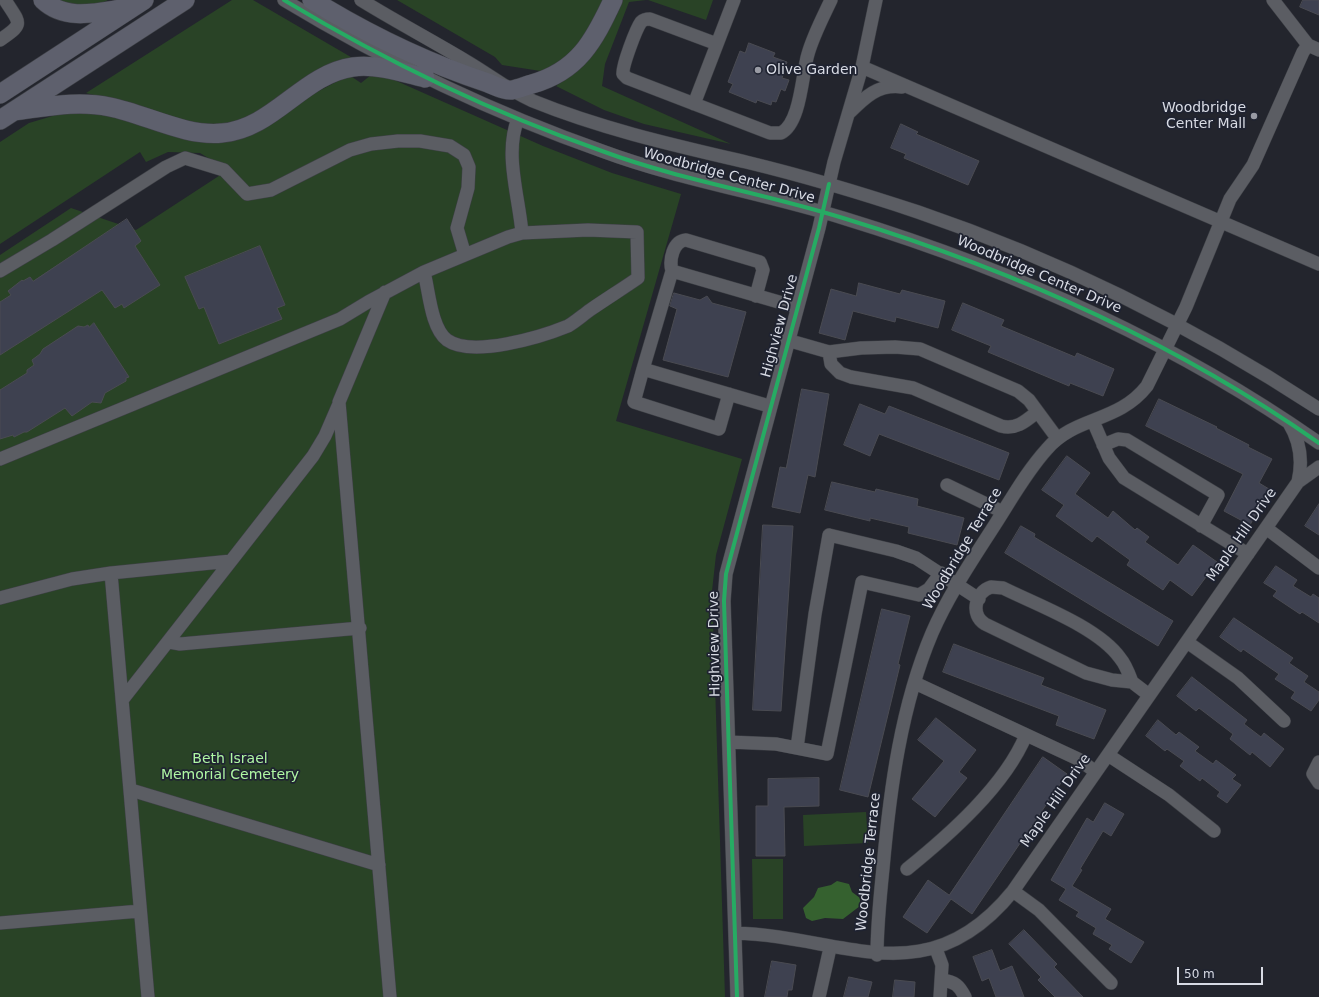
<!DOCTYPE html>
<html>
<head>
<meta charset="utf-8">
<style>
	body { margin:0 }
	#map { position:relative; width:1319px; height:997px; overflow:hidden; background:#23252d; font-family:"DejaVu Sans",sans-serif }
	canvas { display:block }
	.scale { position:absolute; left:1177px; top:967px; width:86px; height:18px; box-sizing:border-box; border:2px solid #d8dbe4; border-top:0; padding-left:5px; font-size:12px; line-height:14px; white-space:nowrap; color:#d8dbe4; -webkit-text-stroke:3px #1f2331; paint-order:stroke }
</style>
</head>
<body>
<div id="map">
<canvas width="1319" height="997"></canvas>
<div class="scale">50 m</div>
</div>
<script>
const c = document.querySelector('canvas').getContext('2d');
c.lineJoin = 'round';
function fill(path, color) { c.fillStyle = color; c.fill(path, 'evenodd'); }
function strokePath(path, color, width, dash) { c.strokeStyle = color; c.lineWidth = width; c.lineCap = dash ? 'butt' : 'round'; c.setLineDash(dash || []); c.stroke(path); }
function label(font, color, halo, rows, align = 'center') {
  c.font = font + ' "DejaVu Sans",sans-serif'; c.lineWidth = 3.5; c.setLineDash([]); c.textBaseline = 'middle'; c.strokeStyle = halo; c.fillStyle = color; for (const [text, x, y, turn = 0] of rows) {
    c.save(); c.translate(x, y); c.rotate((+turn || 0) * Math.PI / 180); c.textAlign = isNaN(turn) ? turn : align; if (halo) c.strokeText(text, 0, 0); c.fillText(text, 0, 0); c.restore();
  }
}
fill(new Path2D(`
	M54,0H108L102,3L74,8Z
	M232,0H253L356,60L241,123L212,128L86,93Z
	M397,0H605L583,43L547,72L502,65L495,57Z
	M623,0H646L629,2L605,64L602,86L731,144L644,124L604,110L556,86L580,69L616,17Z
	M648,0H713L706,20Z
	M349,75L361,83L371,75L392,79L543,146L612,173L681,194L616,421L742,459L716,555L712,591L725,997H0V255L71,208L136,230L228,170L200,153L168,152L146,162L140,152L0,244V142L29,123L66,112L107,115L209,139L287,108Z
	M866,812L868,843L804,846L803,815Z
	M752,859H783V919H753Z`), '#294326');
fill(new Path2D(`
	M837,881L849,884L852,892L860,898V906L843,919L825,918L812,921L806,918L803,908L814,897L818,888L831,885Z`), '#35612f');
const building = new Path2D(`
	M1303,0H1319V15L1300,7Z
	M749,43L775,53L773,57L787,62L782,78L789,80L785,91L781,89L776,102L772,101L771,105L757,100L756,103L729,92L733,84L728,82L740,51L745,53Z
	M901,124L918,132L916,134L979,161L968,185L904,158L906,154L891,148Z
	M127,219L141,241L135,246L160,285L124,308L122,304L115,308L102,290L0,355V302L11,295L8,291L22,280L23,281L30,277L33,281Z
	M260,246L285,305L277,308L282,319L219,344L204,307L199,309L185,277Z
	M859,283L900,294L902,290L945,301L938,328L896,317L895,322L853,311L845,340L819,333L831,289L856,296Z
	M674,293L700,300L707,296L712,303L746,312L728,377L663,360L677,309L670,306Z
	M963,303L1004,320L1001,326L1075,357L1077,353L1114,369L1103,396L1070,383L1069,386L988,352L991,346L952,330Z
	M94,323L129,377L126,378V381L105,393L101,403L92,402L72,416L65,408L27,432H24L14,437L13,435L0,439V390L27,373V370L34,365L32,360L40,354L43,349L78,326L84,327L88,325L89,327Z
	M802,389L829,394L815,477L808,475L800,513L772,507L780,467L786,468Z
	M1159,399L1217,427L1216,428L1249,445L1248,447L1272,459L1259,483L1269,489L1250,525L1224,511L1243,474L1146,426Z
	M860,404L885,414L889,406L1009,453L999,480L879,434L870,456L844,445Z
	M1067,456L1090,473L1075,494L1108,518L1113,511L1135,530L1137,528L1149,537L1145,542L1178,565L1193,545L1217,562L1192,596L1170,580L1163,590L1127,565L1130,560L1097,536L1092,542L1056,516L1064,505L1042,490Z
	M832,482L875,492L876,489L918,499L917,506L964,518L957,545L908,533L909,527L870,518V521L825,510Z
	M1319,504V535L1305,526Z
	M763,525L793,526L781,711L753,710Z
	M1021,526L1035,534L1034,537L1173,621L1158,646L1005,553Z
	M1276,566L1297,580L1293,586L1311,597L1313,594L1319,598V623L1302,612L1300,614L1273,596L1277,591L1264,583Z
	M882,609L910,616L898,664L900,665L868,797L840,790Z
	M1234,618L1293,658L1289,663L1308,676L1304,682L1319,692V700L1311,711L1291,698L1295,692L1275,679L1279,674L1243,649L1241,652L1220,637Z
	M954,644L1044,678L1041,685L1106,710L1094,739L1056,725L1059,716L943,672Z
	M1192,677L1247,720L1244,724L1261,737L1264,733L1284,749L1270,767L1252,752L1250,755L1230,739L1233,734L1199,708L1196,711L1177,696Z
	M936,718L976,750L959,772L967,778L935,817L912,799L944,761L918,740Z
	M1158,720L1176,735L1179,732L1199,747L1195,751L1213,764L1216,760L1236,775L1232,779L1241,785L1227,803L1217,796L1220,792L1202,778L1200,781L1180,766L1184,761L1167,749L1165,751L1146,736Z
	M1043,757L1067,774L972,914L951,899L927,933L903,917L928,880L949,895Z
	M819,778V806L784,807L785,856H756V806H768V779Z
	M1105,803L1124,814L1111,836L1103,831L1080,869L1082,870L1072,886L1111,909L1105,919L1144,942L1131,963L1109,949L1112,945L1093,934L1096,928L1076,916L1079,912L1059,900L1066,889L1051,880L1087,818L1093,822Z
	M1024,930L1057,964L1054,967L1083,997H1055L1038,980L1041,977L1009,944Z
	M992,950L1000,971L1012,966L1024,997H996L989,978L982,981L973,957Z
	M772,961L796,965L792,990H788L787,997H765Z
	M849,977L872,982L868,997H844Z
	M895,980L915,982L914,997H893Z`);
fill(building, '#3e4150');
strokePath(building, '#4a4b52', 1);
const minor = new Path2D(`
	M284,0C385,61 491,112 602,151C680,180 763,193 843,218C1010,269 1175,342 1319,443
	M361,0C395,21 431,40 466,61C490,75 506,89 533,101C602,129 673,145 746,162C804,176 861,193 918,212C1059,260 1194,327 1319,409
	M1273,0L1308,45L1319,50
	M0,40C25,23 20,24 5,0
	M717,44L650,19C647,19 644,19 641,22C636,29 622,66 623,74L627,78L770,133H781C801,123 802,73 808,54C813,36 823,17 831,0
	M862,67L1319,264
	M694,104L734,0
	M849,113C865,97 878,84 902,87
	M518,119C504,153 519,197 522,233
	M0,271L52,240L166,167L185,158L224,170L247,194L271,190L350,150L371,144L398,141H420L450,146L464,155L469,167L468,188L457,228L465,255
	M672,271C669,260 673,241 686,240L760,262L763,270L756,296
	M385,292L339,402L390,997
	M787,340L829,352L861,348L895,347L920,349L1018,391L1029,400L1057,438
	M829,352L831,364L840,373L851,377L913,388L1001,426C1016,430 1026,421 1037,412
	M643,369L634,402L719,429L729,394
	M769,406L643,369L672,271L796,307
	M1093,421L1109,458L1124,478L1248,554
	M1289,423C1300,441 1303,461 1298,482
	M1103,445L1118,439L1127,440L1218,495L1201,526
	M0,459L340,319L368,302L424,272L508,237L522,233L588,230L637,232L638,278C622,289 606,299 590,310C583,315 575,322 568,326C541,337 472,358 447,340C431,328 429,291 424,272
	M947,485L1003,512
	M1266,528L1319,568
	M111,573L148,997
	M0,598L72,579L111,573L231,561L313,456L325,436L338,406
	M169,642L180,644L360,628
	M1187,642L1238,678L1284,721
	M1132,682C1129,674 1126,665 1120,658C1098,627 1037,605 1003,588L991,587C975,592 970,615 985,624L1086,673L1112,680L1132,682L1149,695
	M915,683L1078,759L1096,772
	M123,699L231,561
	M729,742L776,744L827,754L862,582L919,595L929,589L941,573
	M797,748L815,614L829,535L896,551L916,558L979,599
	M1108,755L1169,795L1214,831
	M1319,762L1313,774L1319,783
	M131,790L379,865
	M907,869C949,835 1005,786 1026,735
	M1013,891L1039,910L1111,983
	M0,923L140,911
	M735,933C844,936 927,997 1013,891L1298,482L1319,467
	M936,949L942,965L940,997
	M877,955C877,926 880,897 883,868C890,789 901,706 932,633C949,594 973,559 996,523C1012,498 1027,471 1047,449C1075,416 1118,423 1147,386L1186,307L1230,199L1253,165L1303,52L1308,45
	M942,980C955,982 959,985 965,997
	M737,997L724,601L726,574L819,228L834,162L862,67L876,0
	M819,997L830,948`);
const highway = new Path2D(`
	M43,0C66,22 99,12 127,8
	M312,0C367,34 427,63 488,83C495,86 505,91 512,90C518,89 525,86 532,84C578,71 594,41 613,0
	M0,94L144,0
	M14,111C46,107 77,100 110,107C145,114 186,137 222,133C273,129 303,74 353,67C377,64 401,72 425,78
	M0,120L185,0`);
strokePath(minor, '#3e4046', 14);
strokePath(highway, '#3e4046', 20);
strokePath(minor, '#5b5d63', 13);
strokePath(highway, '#5e606d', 19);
strokePath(new Path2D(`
	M284,0C385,61 491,112 602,151C680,180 763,193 843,218C1010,269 1175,342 1319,443
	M737,997L724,601L726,574L819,228L829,184`), '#26ab63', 4);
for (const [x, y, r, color] of [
	[758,70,4,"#999ba4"],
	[1254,116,4,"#999ba4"]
]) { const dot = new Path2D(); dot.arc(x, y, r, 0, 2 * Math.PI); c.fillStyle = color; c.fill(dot); strokePath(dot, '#1f2331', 1.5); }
label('14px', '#d8dbe4', '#1f2331', [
	["Olive Garden",766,70],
	["Woodbridge",1246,108,"right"],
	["Center Mall",1246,124,"right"]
], 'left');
label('14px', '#d8dbe4', '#1f2331', [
	["Woodbridge Center Drive",729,176,15],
	["Woodbridge Center Drive",1039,275,23],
	["Highview Drive",780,326,-75],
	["Maple Hill Drive",1242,535,-55],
	["Woodbridge Terrace",963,549,-59],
	["Highview Drive",715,644,-91],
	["Maple Hill Drive",1056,801,-55],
	["Woodbridge Terrace",869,862,-84]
]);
label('14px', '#aff6a3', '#1f2331', [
	["Beth Israel",230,759],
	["Memorial Cemetery",230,775]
]);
</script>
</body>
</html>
